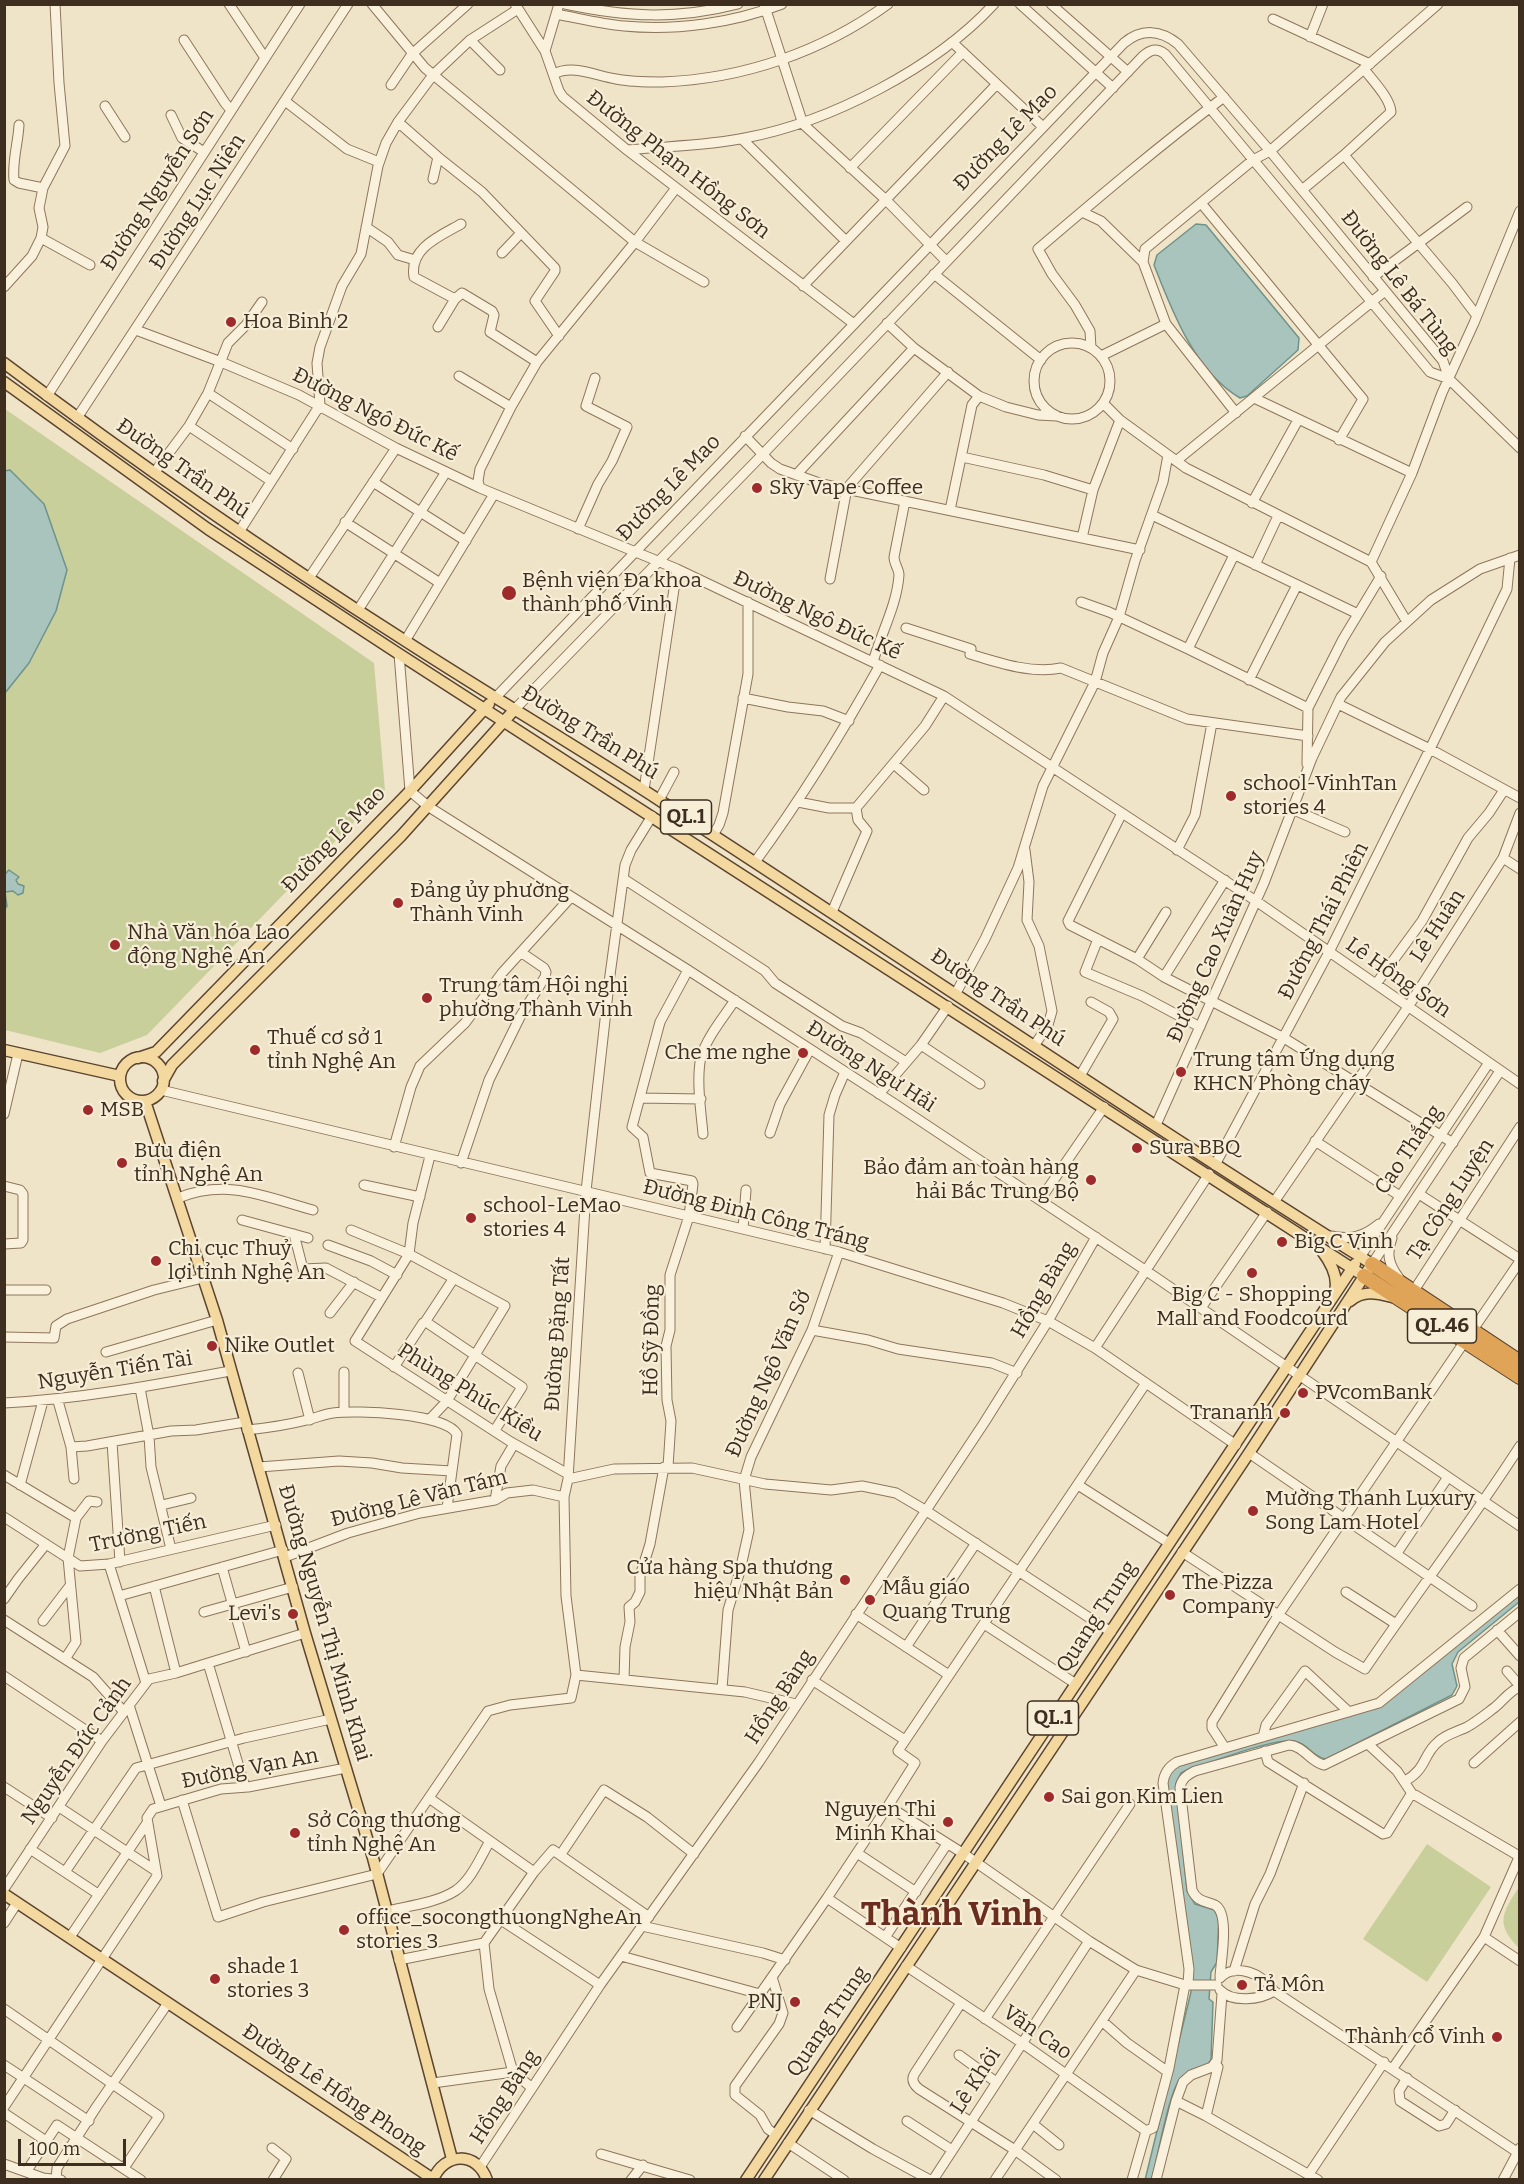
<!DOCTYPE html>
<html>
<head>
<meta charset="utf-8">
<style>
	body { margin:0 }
	#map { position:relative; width:1524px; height:2184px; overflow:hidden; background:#f0e4c8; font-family:Bitter,serif }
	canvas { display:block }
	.frame { position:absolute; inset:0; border:6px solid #3d2e20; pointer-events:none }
	.scale { position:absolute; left:18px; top:2139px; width:108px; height:27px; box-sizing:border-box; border:3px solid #3d2e20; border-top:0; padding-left:8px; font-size:18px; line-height:21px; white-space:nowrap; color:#3d2e20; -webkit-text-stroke:4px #f7eed8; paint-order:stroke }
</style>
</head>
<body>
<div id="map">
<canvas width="1524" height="2184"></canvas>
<div class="frame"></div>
<div class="scale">100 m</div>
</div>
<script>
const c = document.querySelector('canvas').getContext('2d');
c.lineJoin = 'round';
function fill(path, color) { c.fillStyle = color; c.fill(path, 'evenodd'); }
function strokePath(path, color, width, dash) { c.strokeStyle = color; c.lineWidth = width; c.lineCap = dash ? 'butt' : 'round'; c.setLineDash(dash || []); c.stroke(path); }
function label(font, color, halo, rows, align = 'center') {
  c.font = font + ' Bitter,serif'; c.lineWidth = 4.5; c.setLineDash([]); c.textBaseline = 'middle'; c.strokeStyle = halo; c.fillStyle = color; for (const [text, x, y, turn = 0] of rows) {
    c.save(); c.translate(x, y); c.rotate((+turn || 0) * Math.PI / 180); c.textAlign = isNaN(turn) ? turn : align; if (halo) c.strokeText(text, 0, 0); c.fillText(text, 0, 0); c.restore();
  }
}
fill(new Path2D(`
	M5,409L374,663L385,790L147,1035L100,1053L5,1030Z
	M1427,1844L1491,1887L1427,1982L1363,1939Z
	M1519,1887L1520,1948H1519C1495,1924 1502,1913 1519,1887Z`), '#c9cf9b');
const water = new Path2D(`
	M1196,224L1206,225L1299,338L1298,350L1247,396L1240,398C1195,372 1172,311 1154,265L1157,255Z
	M10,470L44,504L67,570L56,611L29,663L5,693L4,471Z
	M9,870L19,877L16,880L18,884L24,886L23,893L18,895L13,891L5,892L7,906L5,909V874Z
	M1519,1594V1602L1458,1652L1452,1664L1457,1686L1452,1695L1326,1759C1312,1757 1308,1743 1294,1741C1274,1738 1209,1763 1187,1770L1181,1773L1176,1783L1187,1891L1195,1904L1214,1910L1219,1919L1217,1962L1211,1972L1209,1999L1213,2002L1211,2060C1204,2071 1189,2068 1180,2079C1169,2092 1157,2159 1152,2179L1145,2180L1191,1992V1971L1167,1781L1168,1775L1178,1764L1379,1706Z`);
fill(water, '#a9c4bc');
strokePath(water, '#6f938a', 1.5);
const minor = new Path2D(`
	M229,4L265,58
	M372,4L425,68L635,242L704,282
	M515,4L545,51L559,91L563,97L627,150L854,324
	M565,4C627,17 676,20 738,4
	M764,4L803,124L886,200L946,261
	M1020,4L1113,88
	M1051,4L1128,72
	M556,14C578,18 601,24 624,26C676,31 733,23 782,4
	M1273,19L1370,64
	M1310,37L1323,4
	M184,40L225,103L230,109L233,108
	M470,40L500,70
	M952,42L1043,127
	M545,51L559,4
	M554,74C573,64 596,76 616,79C631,82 647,82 662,82C743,79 822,52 888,4
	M391,85L412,54L468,4
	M285,101L347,149L379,162
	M105,106L125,137
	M171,115L182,138L204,152
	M398,122L438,157L482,192L555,268V271L535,301L559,336
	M19,125C18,144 12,161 14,180L19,183L43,188
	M742,139L846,241
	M627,150C666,146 707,146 745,138C830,122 935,68 994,4
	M1344,155L1452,283L1477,316
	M850,168L963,52
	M433,179L438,157
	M1302,190L1344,155L1391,112C1390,98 1373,81 1364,69
	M1201,203L1363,399L1339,440
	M1082,212L1101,221L1143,262L1166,324L1236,413
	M461,224C440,236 409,248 414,277L455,299L462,293L492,311L494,315L490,332L537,362
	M366,227L388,242L398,255L415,260
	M41,238L90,265
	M502,253L521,233
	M1143,262L1145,249L1253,160L1270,151L1438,4
	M934,274L1041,360
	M1373,277L1467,207
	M803,286L997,84
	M4,287L32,256L41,238L43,227L39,208L43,188L65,146L59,83L55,4
	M438,327L455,299
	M136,330L221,362L299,395L396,448L480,488L677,569L944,696L1256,901L1520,1084
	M1034 381a38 38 0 1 1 76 0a38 38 0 1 1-76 0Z
	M914,348L979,396L1006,407L1038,415L1057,416
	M1091,348L1090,331L1075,305L1052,274L1038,249C1099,197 1160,145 1224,97
	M1101,356L1166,324
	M459,376L511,407
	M208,393L293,449
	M47,396L300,4
	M1254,398L1412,473
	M1103,403L1120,420L1186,468L1371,562L1407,622
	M77,418L348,4
	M189,426L271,481
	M745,436L771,463L780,469L822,484L1140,550
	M962,457L1044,475L1093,490
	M1176,461L1385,291
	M154,473L189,426L208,393L228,343L246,325L262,302
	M796,475L914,348L887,323
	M373,482L466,541
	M480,488L478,481L480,469L511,407L537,362L635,242L676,188
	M1252,503L1298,420
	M950,510L972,405L979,396
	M1152,515L1358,614
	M345,522L440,583
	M578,529L598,484L612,461L627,427L586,406L595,378
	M239,532L320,405L317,363L320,347L342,286L361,254L378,166L386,143L398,122L433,75L470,40L518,9
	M1082,538L1093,490L1120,420
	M1371,562L1412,473L1442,393L1474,323L1520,211
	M1255,565L1278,516
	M309,578L396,448
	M830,579L847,488L948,372
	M1081,602L1109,612L1188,649L1308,708
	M358,610L446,472
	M906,628L971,649L970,654C999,663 1032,674 1061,668L1187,719L1308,736
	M405,641L494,494
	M1188,649L1234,555
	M399,654L410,791L429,807L688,970L895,1104L1145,1270L1520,1526
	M873,662C881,633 897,605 899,575C899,569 894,564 894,557L905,501
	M1249,680L1297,585
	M496,697L1124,43C1142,28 1161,30 1178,44L1270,151L1443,361L1449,379
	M743,698L788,707L823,711L849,721
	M1338,704L1430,749L1520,798
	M515,709L763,454L1142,57C1150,50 1156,47 1165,54L1430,372L1449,379L1520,448
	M894,764L924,790
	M1307,764L1308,708L1343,639L1381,576
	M644,790L677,569
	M659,800L674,772
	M798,802L829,808H856
	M1294,810L1345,832
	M1122,813L1068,921L1070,925L1137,959L1164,977L1225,880
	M713,835L719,825L723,813L748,674V602
	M1025,850L1029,882L1027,920L1039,946L1052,1011L1048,1025L1034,1046
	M1177,850L1195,815L1212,723
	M1503,858L1520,869
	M755,862C801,799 842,733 880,665
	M624,879L765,971L775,983L842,1026L861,1033L906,1062
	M832,912L867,831L858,820L856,808L925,726L944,696
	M1098,939L1085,972L1142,996L1200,1027
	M1137,959L1166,912
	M1164,977L1284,1038L1453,1143
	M1376,984L1422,921L1468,838L1489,813L1504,790
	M956,993L985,939L1018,868L1043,786L1095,682L1103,653L1119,617L1135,561L1163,482L1168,455
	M921,1045L980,1084
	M1080,1076L1113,1019L1109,1012L1091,1002
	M161,1090L839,1252L1003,1303L1048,1321L1095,1348L1236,1445
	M879,1094L921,1045L948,1006
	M640,1098L701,1099
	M4,1114L18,1054
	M1156,1125L1264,883L1312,758L1341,697L1385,642L1431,600L1480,569L1520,555
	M770,1133L780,1104L810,1049
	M703,1134C701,1112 696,1079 701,1057C707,1037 723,1018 735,1000
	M1315,1141L1400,1196
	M394,1147L411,1087L420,1066L465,1023L502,973L571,897
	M430,1156L413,1223L409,1254L355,1341L511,1442L568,1474
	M461,1163L489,1080L520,1017L545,977L546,972L544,968L522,953
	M1215,1165L1329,952L1430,749L1507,589L1510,558
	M364,1185L420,1197
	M4,1186L20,1190L23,1194V1240L21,1243L4,1244
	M1419,1194L1520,1259
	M178,1198C228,1178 265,1197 313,1210
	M1040,1200L1104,1107
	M1274,1202L1408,1007L1503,858L1520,813
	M242,1220L308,1238
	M743,1229L746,1190
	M351,1230L409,1254L505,1306L447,1401L430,1419
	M294,1234L303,1269L326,1268L381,1297
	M1331,1236C1351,1240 1363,1237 1379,1224
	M1392,1238C1386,1254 1389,1265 1399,1278
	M328,1245L371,1261L397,1275
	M825,1249L829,1115L835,1095L845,1072
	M1360,1257L1488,1064
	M1372,1264L1500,1071
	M4,1290H46
	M1413,1292L1520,1127
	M1201,1308L1267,1212
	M330,1313L354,1282
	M425,1322L454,1278
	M812,1330L868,1340L898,1349L992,1363L1017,1373
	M1472,1331L1520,1261
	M4,1337L54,1338L56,1326L67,1319L154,1290L203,1278
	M1095,1348L1209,1174
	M106,1352L217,1320
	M394,1367L423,1323L426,1322L522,1387L495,1430
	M344,1372V1412
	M298,1373L310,1420
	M140,1388L149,1436L151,1467L171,1549
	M58,1401L71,1447L87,1446L171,1431L196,1430L245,1422
	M4,1403C81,1399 155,1385 230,1371
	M247,1430C267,1428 287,1425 307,1420C316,1418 324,1414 333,1413C357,1410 445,1413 457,1434L447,1508
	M112,1442L120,1562
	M71,1447L74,1479
	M1249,1453L1472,1606
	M259,1467L339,1461L372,1463L402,1468L452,1471
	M668,1467L671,1421L667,1400L666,1346L670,1330V1275L689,1216L693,1184L692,1181L650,1173L643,1137L632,1127L660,1022L688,970
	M4,1475L76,1518
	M568,1479L614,1469L692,1468L765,1484L831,1490L862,1486L896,1493L925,1510L1111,1632
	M20,1485L43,1401
	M1078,1485L1169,1543
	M495,1500L501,1466L514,1444
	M162,1505L191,1498
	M4,1517L80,1566L109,1564L276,1525
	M1182,1552L1335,1652L1365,1669C1416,1594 1471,1522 1520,1446
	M1397,1553L1448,1477
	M285,1557L348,1533L420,1513L495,1500L507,1493L533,1490L564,1497
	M109,1564L146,1683
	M222,1567L246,1652
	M154,1586L176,1673
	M1346,1592L1396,1624
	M119,1596L283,1550
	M4,1599L18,1579L46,1544
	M204,1612L293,1587
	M856,1614L949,1675
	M4,1620L93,1677L124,1712
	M43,1621L69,1587
	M984,1624L1076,1684
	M1497,1630L1520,1656
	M906,1647L976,1543
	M65,1659L76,1642L68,1558L76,1518L89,1501L97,1502
	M208,1663L245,1787
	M1507,1671L1520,1686
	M576,1675L566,1596L564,1497L568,1479L586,1191L610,975L625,865L631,850L652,816
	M4,1676L102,1741
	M624,1680L625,1647L630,1622L629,1607L635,1602L640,1592V1576L650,1544L664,1467
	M812,1680L905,1740
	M722,1689L728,1610L740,1571L749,1530L744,1480L751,1457L812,1330L839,1252
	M129,1705L161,1806
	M1263,1737L1266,1725L1305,1671L1349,1712
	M1369,1745L1397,1771L1413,1795
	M1225,1748L1212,1728V1722L1279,1614L1465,1341
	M1265,1751L1268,1762L1383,1834L1387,1833L1410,1796L1415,1795L1519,1856
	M1474,1763L1520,1722
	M1405,1781C1427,1769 1423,1754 1438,1742C1446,1734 1457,1732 1467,1727C1476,1722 1486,1714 1494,1708C1503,1701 1510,1690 1520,1687
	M4,1787L52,1818
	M429,1798L534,1872
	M182,1800L218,1917L263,1902L377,1874L488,1711L510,1705L571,1698L576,1675L745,1692L796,1704
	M888,1806L915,1763L898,1751L1146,1383
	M59,1807L156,1871
	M30,1849L98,1894
	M857,1853L916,1892
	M561,1854L604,1790L647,1817L694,1854
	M65,1872L136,1768L244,1738L331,1719
	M4,1889L102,1741L149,1679L176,1673L305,1633
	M827,1898L888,1806L964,1854L1089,1941L1136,1970L1185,1985H1217
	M387,1911C408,1906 436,1903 455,1891C471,1881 481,1856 490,1841
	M501,1920L600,1985
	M4,1923L17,1903
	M642,1926L763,1953L785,1960
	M886,1936L947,1844
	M70,1937L147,1823
	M1484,1937L1520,1961
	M484,1943L489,1989L513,2072
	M621,1956L760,1994
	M399,1960L484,1943L534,1872L553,1850L649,1917
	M906,1966L1022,2043L1146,2131
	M1234,1971L1255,1904L1270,1874L1304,1783
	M1220,1976C1221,1961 1230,1913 1215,1905C1206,1901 1197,1902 1192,1890L1180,1788C1181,1779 1187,1775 1195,1771L1289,1745C1304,1746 1310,1762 1324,1765L1459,1699L1465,1687L1461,1668L1464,1658L1520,1612
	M1220,1978C1235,1962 1264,1974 1274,1991L1520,2154
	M1188,1984L1189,1969L1163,1783C1164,1774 1168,1767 1177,1762L1379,1703L1520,1589
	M1220,1990C1232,2003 1260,2000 1274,1991
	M961,2003L915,2073C911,2079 913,2084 919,2089L1015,2150L1056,2180
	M4,2009L159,2116L124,2168
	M985,2019L1130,1804
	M1102,2021L1127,2043L1168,2072
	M737,2027L772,1977
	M959,2055L996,2082
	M4,2065L89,2121
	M1393,2068L1484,1937L1520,1855
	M1407,2078L1399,2091L1400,2101L1439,2126L1446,2124L1455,2110
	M433,2083L513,2072L532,2088
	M1176,2101L1206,2116L1318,2180
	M4,2107L157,1876L147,1818L153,1809L221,1789L248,1787L346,1768
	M809,2110L873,2149L930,2180
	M4,2113L46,2141
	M1206,2116L1218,2067L1215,2064
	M907,2121L952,2150
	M1033,2124L1059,2145
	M776,2135L768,2129L760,2115L735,2095V2086L779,2024L783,2013L772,1977L827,1898L901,1948
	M788,2143L844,2180
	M272,2148L286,2159L273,2180
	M601,2154L690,2180
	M4,2164L43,2178L61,2180
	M480,2167L600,1985L759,1762L984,1423L1048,1321L1096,1237
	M26,2172L57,2125L141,2180
	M1309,2174L1384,2062
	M56,2180L57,2168L97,2106L168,2003
	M631,2180L643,2165
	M933,2180L1089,1941
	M995,2180L1136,1970
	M1132,2180L1146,2131L1153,2128L1169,2068L1185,1985
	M1156,2180L1176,2101L1183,2082L1191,2075L1212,2067L1217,2060L1222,1994
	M1503,2180L1520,2148`);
const major = new Path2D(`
	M4,363C134,461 267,553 404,640C489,695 576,746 662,802C899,955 1132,1114 1372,1264L1249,1453L764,2180
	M4,382L208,529L399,654L1364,1276
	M4,1050L120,1076
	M120 1079a22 22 0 1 1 44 0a22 22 0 1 1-44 0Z
	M138,1058L156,1052L410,791L489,704
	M163,1081L172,1065L401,836L515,709
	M145,1101L217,1320L305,1633L373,1858L452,2159
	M1322,1251C1331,1263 1340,1279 1334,1294
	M1350,1301C1363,1290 1376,1293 1392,1297
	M4,1894L433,2179
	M433,2180C444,2152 477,2151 487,2180
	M746,2180L1355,1264`);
const highway = new Path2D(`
	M1372,1264L1520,1362
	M1364,1276L1520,1377`);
strokePath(minor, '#8d765c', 11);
strokePath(major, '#5b4430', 13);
strokePath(highway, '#5b4430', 16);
strokePath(minor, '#faf1dc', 9);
strokePath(major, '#f3d9a0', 10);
strokePath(highway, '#e0a458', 14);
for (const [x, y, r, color] of [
	[231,322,6,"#9e2a2b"],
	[757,488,6,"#9e2a2b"],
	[509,593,8,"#9e2a2b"],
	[1231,796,6,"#9e2a2b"],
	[398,903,6,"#9e2a2b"],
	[115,945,6,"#9e2a2b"],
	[427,998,6,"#9e2a2b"],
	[255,1050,6,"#9e2a2b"],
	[803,1053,6,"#9e2a2b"],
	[1181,1072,6,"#9e2a2b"],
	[88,1110,6,"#9e2a2b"],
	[1137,1148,6,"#9e2a2b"],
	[122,1163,6,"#9e2a2b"],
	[1091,1180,6,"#9e2a2b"],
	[471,1218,6,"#9e2a2b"],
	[1282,1242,6,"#9e2a2b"],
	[156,1261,6,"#9e2a2b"],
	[1252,1273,6,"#9e2a2b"],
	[212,1346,6,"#9e2a2b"],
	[1303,1393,6,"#9e2a2b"],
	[1285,1413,6,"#9e2a2b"],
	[1253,1511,6,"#9e2a2b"],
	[845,1580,6,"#9e2a2b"],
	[1170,1595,6,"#9e2a2b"],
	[870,1600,6,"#9e2a2b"],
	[293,1614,6,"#9e2a2b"],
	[1049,1797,6,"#9e2a2b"],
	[948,1822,6,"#9e2a2b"],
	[295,1833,6,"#9e2a2b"],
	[344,1930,6,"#9e2a2b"],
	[215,1979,6,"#9e2a2b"],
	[1242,1985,6,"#9e2a2b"],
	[795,2002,6,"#9e2a2b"],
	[1497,2037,6,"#9e2a2b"]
]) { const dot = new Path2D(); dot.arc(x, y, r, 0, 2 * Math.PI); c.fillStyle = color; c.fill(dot); strokePath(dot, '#f7eed8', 2); }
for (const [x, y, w] of [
	[686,817,51],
	[1442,1326,69],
	[1053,1718,51]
]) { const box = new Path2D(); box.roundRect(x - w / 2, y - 17, w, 34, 4.5); c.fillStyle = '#f7eed8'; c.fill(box); strokePath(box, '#3d2e20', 1.5); }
label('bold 20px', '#3d2e20', null, [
	["QL.1",686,817],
	["QL.46",1442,1326],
	["QL.1",1053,1718]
]);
label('21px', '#3d2e20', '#f7eed8', [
	["Đường Lê Mao",1006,138,-46],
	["Đường Phạm Hồng Sơn",678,165,38],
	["Đường Nguyễn Sơn",158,190,-57],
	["Đường Lục Niên",198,202,-57],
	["Đường Lê Bá Tùng",1399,283,52],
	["Đường Ngô Đức Kế",375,415,27],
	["Đường Trần Phú",183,469,35],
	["Đường Lê Mao",669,488,-46],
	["Đường Ngô Đức Kế",817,616,25],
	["Đường Trần Phú",590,733,32],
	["Đường Lê Mao",334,840,-46],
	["Đường Thái Phiên",1324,921,-63],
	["Lê Huân",1438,926,-57],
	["Đường Cao Xuân Huy",1216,947,-66],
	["Lê Hồng Sơn",1398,978,35],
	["Đường Trần Phú",998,998,34],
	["Đường Ngư Hải",871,1067,33],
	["Cao Thắng",1409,1150,-56],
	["Tạ Công Luyện",1451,1200,-57],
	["Đường Đinh Công Tráng",756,1215,14],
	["Hồng Bàng",1044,1290,-60],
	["Đường Đặng Tất",558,1334,-86],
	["Hồ Sỹ Đồng",652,1340,-89],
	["Nguyễn Tiến Tài",115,1371,-9],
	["Đường Ngô Văn Sở",769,1374,-66],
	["Phùng Phúc Kiều",470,1393,32],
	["Đường Lê Văn Tám",419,1499,-14],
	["Trường Tiến",148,1534,-12],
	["Quang Trung",1097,1617,-57],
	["Đường Nguyễn Thị Minh Khai",324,1623,74],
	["Hồng Bàng",780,1697,-57],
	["Nguyễn Đức Cảnh",77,1751,-55],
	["Đường Vạn An",250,1769,-11],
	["Quang Trung",828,2022,-56],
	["Văn Cao",1037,2033,35],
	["Lê Khôi",976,2081,-57],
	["Đường Lê Hồng Phong",334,2090,34],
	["Hồng Bàng",505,2097,-57]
]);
label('21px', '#3d2e20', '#f7eed8', [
	["Hoa Binh 2",243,322],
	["Sky Vape Coffee",769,488],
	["Bệnh viện Đa khoa",522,581],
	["thành phố Vinh",522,605],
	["school-VinhTan",1243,784],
	["stories 4",1243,808],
	["Đảng ủy phường",410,891],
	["Thành Vinh",410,915],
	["Nhà Văn hóa Lao",127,933],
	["động Nghệ An",127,957],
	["Trung tâm Hội nghị",439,986],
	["phường Thành Vinh",439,1010],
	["Thuế cơ sở 1",267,1038],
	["tỉnh Nghệ An",267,1062],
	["Che me nghe",791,1053,"right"],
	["Trung tâm Ứng dụng",1193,1060],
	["KHCN Phòng cháy",1193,1084],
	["MSB",100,1110],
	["Sura BBQ",1149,1148],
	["Bưu điện",134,1151],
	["tỉnh Nghệ An",134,1175],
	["Bảo đảm an toàn hàng",1079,1168,"right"],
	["hải Bắc Trung Bộ",1079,1192,"right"],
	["school-LeMao",483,1206],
	["stories 4",483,1230],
	["Big C Vinh",1294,1242],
	["Chi cục Thuỷ",168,1249],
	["lợi tỉnh Nghệ An",168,1273],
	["Big C - Shopping",1252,1295,"center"],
	["Mall and Foodcourd",1252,1319,"center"],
	["Nike Outlet",224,1346],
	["PVcomBank",1315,1393],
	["Trananh",1273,1413,"right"],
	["Mường Thanh Luxury",1265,1499],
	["Song Lam Hotel",1265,1523],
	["Cửa hàng Spa thương",833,1568,"right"],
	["hiệu Nhật Bản",833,1592,"right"],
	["The Pizza",1182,1583],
	["Company",1182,1607],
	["Mẫu giáo",882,1588],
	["Quang Trung",882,1612],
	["Levi's",281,1614,"right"],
	["Sai gon Kim Lien",1061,1797],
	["Nguyen Thi",936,1810,"right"],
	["Minh Khai",936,1834,"right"],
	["Sở Công thương",307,1821],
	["tỉnh Nghệ An",307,1845],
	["office_socongthuongNgheAn",356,1918],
	["stories 3",356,1942],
	["shade 1",227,1967],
	["stories 3",227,1991],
	["Tả Môn",1254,1985],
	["PNJ",783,2002,"right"],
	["Thành cổ Vinh",1485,2037,"right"]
], 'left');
label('bold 33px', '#6b2e1e', '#f7eed8', [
	["Thành Vinh",952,1916]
]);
</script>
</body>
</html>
